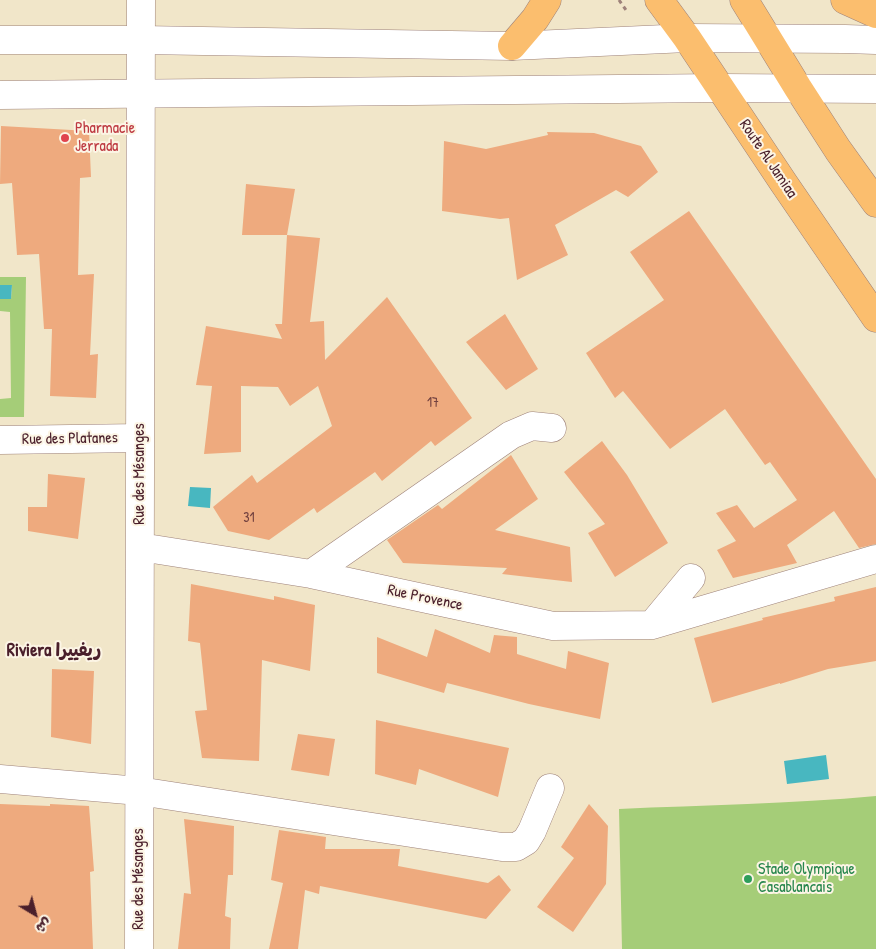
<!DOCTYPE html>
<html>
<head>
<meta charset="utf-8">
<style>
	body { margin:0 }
	#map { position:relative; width:876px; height:949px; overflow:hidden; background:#f1e6c9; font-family:"Patrick Hand","Playpen Sans Arabic",sans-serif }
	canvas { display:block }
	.north { position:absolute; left:10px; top:889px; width:50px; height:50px; -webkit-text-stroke:4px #fcf5e5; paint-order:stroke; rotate:143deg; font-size:14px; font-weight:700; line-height:20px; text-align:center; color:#4a1f2b }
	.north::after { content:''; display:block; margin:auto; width:18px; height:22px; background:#4a1f2b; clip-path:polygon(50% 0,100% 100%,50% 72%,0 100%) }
</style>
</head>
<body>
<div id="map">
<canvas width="876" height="949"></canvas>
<div class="north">ش</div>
</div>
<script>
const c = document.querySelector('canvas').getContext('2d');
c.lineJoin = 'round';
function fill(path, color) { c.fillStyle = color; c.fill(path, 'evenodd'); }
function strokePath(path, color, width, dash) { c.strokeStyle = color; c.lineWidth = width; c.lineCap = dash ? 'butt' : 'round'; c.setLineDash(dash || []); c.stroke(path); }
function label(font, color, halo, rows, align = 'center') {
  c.font = font + ' "Patrick Hand","Playpen Sans Arabic",sans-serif'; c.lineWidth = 4; c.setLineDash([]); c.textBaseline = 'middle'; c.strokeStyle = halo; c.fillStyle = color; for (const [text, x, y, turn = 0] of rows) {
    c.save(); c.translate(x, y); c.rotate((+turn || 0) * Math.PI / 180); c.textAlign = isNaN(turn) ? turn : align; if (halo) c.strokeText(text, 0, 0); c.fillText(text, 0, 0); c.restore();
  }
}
fill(new Path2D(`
	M0,277H26L24,417H0V399L11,398L10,312L0,311V299H11L12,285H0Z
	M876,796V949H622L619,809C704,805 791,804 876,796Z`), '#a5cd78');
fill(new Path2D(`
	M0,285H12L11,299H0Z
	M190,487L211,488L210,508L188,506Z
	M826,755L829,779L787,784L784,761Z`), '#48b7c0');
fill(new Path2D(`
	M1,126L89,131L91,177L80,178L78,275L94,274L90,355L98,354L96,398L50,396L52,329H44L39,254L17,255L12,183L0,184Z
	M547,132L594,133L641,146L658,172L628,197L616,190L555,225L568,255L517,280L509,218L500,219L442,211L444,141L486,149L548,135Z
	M246,184L295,189L287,235H242Z
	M689,211L876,479V544L859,548L834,511L787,545L797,563L733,578L717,550L736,541L716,513L737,505L754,528L797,500L770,462L765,465L725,409L670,449L623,391L615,398L586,353L664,300L630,252Z
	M287,235L320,238L310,322L324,321L325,360L387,297L472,418L435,446L431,441L382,481L375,472L317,513L314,508L269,540L228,531L213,507L252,475L257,483L332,426L318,386L290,406L278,387L241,386V452L204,454L212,386L196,385L206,326L282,339L275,324H282Z
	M505,314L538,369L506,390L466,342Z
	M602,441L627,475L668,543L615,577L588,533L605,524L564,472Z
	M511,455L538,499L495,530L570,547L572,582L502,574L507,568L403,563L387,540L438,505L442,509Z
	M48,474L85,478L78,539L28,531V507H47Z
	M191,584L274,600V596L315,605L310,671L262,660L259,761L202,758L195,711L207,710L200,643L188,641Z
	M876,587V661L828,669L780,684V683L712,703L694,638L763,620L762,618L835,601L834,597Z
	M435,629L490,653L494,635L517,637V654L566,669L568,651L609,663L600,719L529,704L447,683L444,693L377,673V637L427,657Z
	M52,669L94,671L91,744L51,737Z
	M376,720L509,748L498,797L419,769L416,785L375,774Z
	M298,734L335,739L329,776L291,770Z
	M0,804L50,806V804L89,806L94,871L90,872L93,949H0Z
	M589,804L608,826L606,884L573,932L537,907L574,858L561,847Z
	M184,819L234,826L233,875H228L225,916L231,918L230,949H178L184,893L191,894Z
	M279,830L326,837L325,849H400L398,866L488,883L499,875L511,890L486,919L320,886L319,894L305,890L298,949H269L283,883L271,880Z`), '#eeaa7e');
const minor = new Path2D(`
	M0,440L140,438
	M140,547L311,574L553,626L652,625L876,559
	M311,574L511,435L532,426L552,428
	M652,625L691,578
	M0,779L139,791L502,847H516L526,841L532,831L550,788
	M139,949L141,0`);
const tertiary = new Path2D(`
	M0,40H141L512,46L687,38L845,39L876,40
	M0,95L721,88L876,89`);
const primary = new Path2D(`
	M659,0L687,38L783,182L876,318
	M744,0L798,88L838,150L876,203
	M845,0L876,14
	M512,46L535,19L547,0`);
strokePath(minor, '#9e827a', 29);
strokePath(tertiary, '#9e827a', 29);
strokePath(primary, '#9e827a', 29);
strokePath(new Path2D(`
	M619,0L626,10`), '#9e827a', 3, [4, 4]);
strokePath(minor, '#fff', 28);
strokePath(tertiary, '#fff', 28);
strokePath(primary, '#fbbe6e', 28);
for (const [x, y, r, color] of [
	[65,138,5,"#e0444e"],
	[748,879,5,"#2e9e5b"]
]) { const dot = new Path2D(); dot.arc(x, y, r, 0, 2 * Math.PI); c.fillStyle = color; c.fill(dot); strokePath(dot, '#fcf5e5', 2); }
label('14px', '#734240', null, [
	["17",433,403],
	["31",249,518]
]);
label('16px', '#be3a42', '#fcf5e5', [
	["Pharmacie",75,129],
	["Jerrada",75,147]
], 'left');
label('16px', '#4a1f2b', '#fcf5e5', [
	["Route Al Jamiaa",768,159,56],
	["Rue des Platanes",70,439,-1],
	["Rue des Mésanges",140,474,-90],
	["Rue Provence",425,598,12],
	["Rue des Mésanges",139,879,-90]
]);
label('16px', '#27864d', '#fcf5e5', [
	["Stade Olympique",758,870],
	["Casablancais",758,888]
], 'left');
label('bold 18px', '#4a1f2b', '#fcf5e5', [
	["Riviera ريفييرا",54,651]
]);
</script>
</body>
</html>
